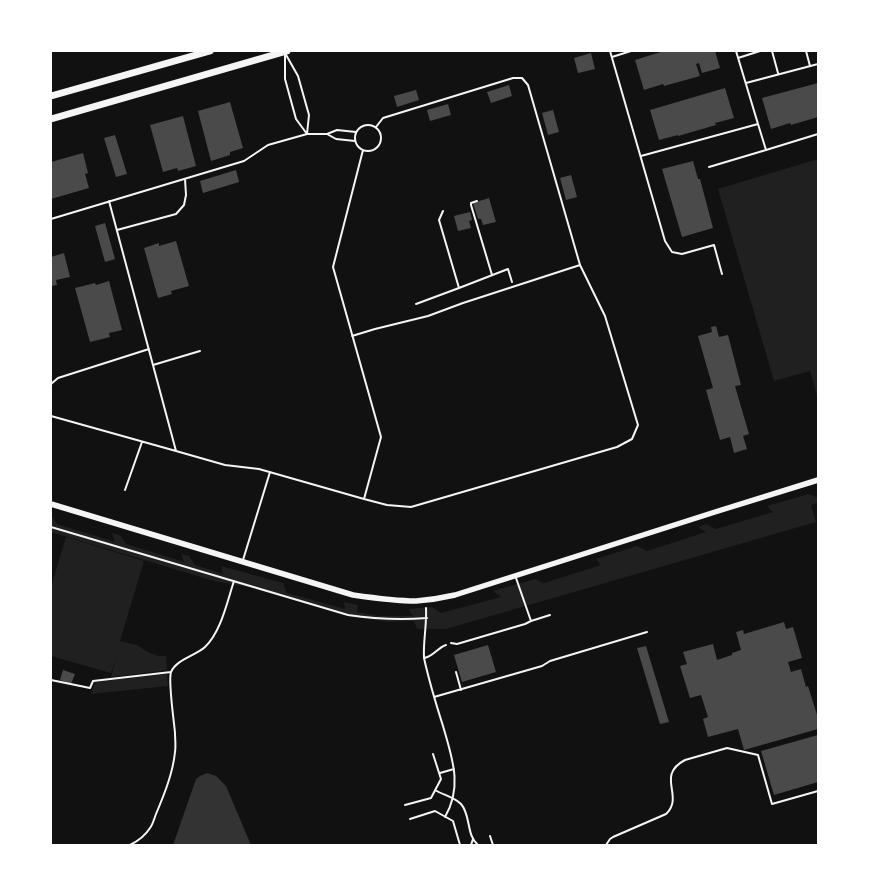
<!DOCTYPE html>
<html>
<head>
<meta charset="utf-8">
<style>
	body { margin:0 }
	#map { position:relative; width:869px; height:896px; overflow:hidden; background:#111; font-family:"Alegreya Sans",sans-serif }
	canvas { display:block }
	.frame { position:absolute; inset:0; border:52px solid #fff; pointer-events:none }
</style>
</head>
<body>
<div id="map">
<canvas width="869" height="896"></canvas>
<div class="frame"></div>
</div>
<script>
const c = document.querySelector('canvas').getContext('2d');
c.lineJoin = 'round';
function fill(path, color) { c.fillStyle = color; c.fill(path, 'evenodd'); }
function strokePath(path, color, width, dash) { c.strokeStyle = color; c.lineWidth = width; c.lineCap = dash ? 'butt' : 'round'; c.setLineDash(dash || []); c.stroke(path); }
fill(new Path2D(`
	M818,159V399L810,371L774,381L718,189Z
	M809,494L818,498V503L811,505L816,522L446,629H417L414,621L389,622L352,617L248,587L214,581L51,532V515L57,524L115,542L112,533L121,536L126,544L184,562L181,554L189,556L195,565L223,574L221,566L283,583L287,593L345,609L344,602L358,605L357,612L379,616H413L408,609L432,607L441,613L501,597L493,591L535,579L544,583L601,565L596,559L637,546L647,551L706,532L698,527L706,524L716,529L773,512L767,506Z
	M66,537L144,561L120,641L137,645L148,652L158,656H166L167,670L111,677L116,658L111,673L51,656V587Z
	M167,674L168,686L91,694L95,682Z`), '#202020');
fill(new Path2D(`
	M207,773L216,776L226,786L251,845H173L196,779L200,776Z`), '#333');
fill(new Path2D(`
	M664,51H715L720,68L702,73L699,63L696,64L700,76L664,86L663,84L644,90L635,60Z
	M591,53L595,69L578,73L574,58Z
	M818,83V117L791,125L790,123L771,129L762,98Z
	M509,85L512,96L491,103L487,92Z
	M725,88L734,118L715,123L716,125L678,136V135L659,140L650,110Z
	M416,90L419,100L397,107L394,96Z
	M230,102L243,148L230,152V155L211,161L198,111Z
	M448,104L451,115L430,121L427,110Z
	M553,110L559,132L548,135L542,113Z
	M183,116L196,166L178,171L177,168L163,172L150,125Z
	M115,135L127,174L116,177L104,138Z
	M83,153L88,173L85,174L89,188L51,199V162Z
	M693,161L698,179H700L713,228L682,237L662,169Z
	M236,170L239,182L203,193L200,181Z
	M571,175L577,197L566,200L560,178Z
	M489,198L496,222L483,225L481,219H478L473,203Z
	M470,212L472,220L469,221L471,228L458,231L454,216Z
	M105,223L115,259L105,262L95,226Z
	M176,241L189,286L171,291L172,294L158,298L144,248L159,243V246Z
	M64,253L70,277L56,280L57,285L51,286V257Z
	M109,281L122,330L109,333L110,337L90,342L75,288L95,283L96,285Z
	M716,326L719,337L728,335L741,385L735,386L749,434L743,436L747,449L734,453L730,437L720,440L706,390L713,388L698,336L712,332L711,327Z
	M784,622L786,629L793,627L802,658L788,662L791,672L801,669L806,687L808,686L818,718V729L744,750L738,729L708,737L703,719L708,717L701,695L690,698L680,666L687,664L683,652L713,644L717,660L732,655V653L741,650L736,632L743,630L744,634Z
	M488,645L496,672L462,682L454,655Z
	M646,646L669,722L660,724L637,648Z
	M63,670L75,674L71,684L60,680Z
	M818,735V782L774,795L761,751Z`), '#4a4a4a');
strokePath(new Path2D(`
	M477,201L471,203V205L492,275
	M443,211L439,220L459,288L508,269L512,282
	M416,304L459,288
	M51,527L348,615C375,619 400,620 427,618
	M426,608C427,625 423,641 424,658C429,681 436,704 443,726C452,758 463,786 445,817
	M424,658C434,656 437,648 446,645
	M456,672L461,690
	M51,680L90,688L93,681L171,672
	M434,697L542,666L550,661L647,632
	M440,773L454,769
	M435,790C443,795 454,797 461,804C471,815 466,835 478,845
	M405,805L431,798L441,779L433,754
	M410,819L435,811L453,821L460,845
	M490,836L493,845
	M130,845C138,841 145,836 150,828C153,824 154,819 156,814C164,795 173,773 175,752C176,746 175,739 175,733C174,721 168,681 171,672C177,659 195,656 205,647C221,632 227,602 234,581
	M471,845L473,839
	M606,845L610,839L613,837L666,814C685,796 655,776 685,760L727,748L758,755L772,804L818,791`), '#f5f5f5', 2);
strokePath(new Path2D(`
	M610,51L665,241L672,252L682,254L714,245L722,274
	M772,51L778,73
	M806,51L810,66
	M285,53L298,76L309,115L307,134
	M285,54V79L296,119L307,134
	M612,57L631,51
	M738,58L760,51
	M746,83L818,64
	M758,124L766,150L818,134
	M355 138a13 13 0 1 1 26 0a13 13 0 1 1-26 0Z
	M327,134L337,130L356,132
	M363,150L333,267L381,437L364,499L387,505L411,507L617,447L632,439L638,425L605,316L580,265L528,85L522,78H513L383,118L376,127
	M641,156L758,124L736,51
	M709,167L766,150
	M51,219L244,161L268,145L307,134H327L336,139L355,141
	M117,230L176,214L184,205L186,195L185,179
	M352,336L375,329L428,316L463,303L580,265
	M153,365L200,351
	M51,384L58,378L149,349
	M51,416L176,451L109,201
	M176,451L225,465L259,469L364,499
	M125,490L142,442
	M243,560L270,472
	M531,621L550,615
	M451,643L457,644L525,624L531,621L516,578`), '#f5f5f5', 2);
strokePath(new Path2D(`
	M51,504L353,595C374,598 395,601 416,601C429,600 442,598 455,595L715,512L818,480`), '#f5f5f5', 5.5);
strokePath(new Path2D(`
	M51,96L210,51
	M51,119L287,51`), '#f5f5f5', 7);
</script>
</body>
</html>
